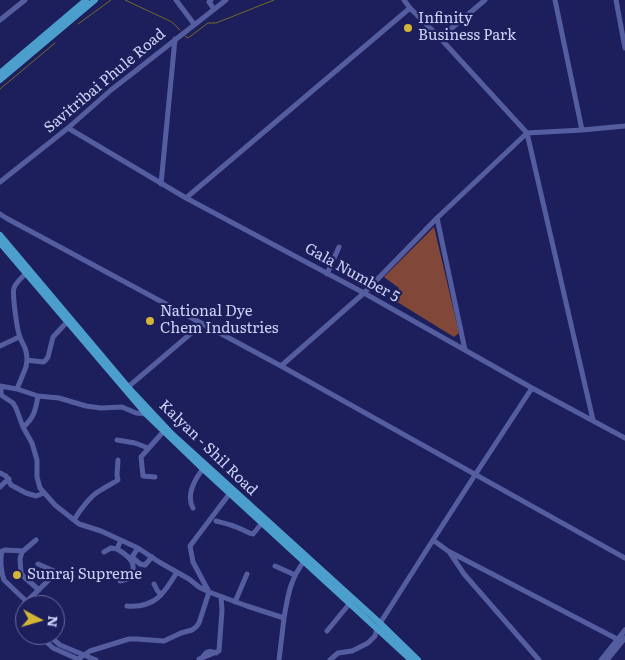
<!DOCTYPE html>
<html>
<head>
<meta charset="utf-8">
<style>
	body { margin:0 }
	#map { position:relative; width:625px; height:660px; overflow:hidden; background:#1d1f5c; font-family:Literata,serif }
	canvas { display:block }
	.north { position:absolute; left:15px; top:595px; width:50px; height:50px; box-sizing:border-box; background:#1d1f5c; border:1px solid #63679b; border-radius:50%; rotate:96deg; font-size:14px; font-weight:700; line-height:20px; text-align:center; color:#cbd3f9 }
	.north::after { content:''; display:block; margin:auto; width:18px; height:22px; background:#d3b635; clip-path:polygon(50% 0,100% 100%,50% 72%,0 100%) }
</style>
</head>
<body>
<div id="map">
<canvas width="625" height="660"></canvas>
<div class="north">N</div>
</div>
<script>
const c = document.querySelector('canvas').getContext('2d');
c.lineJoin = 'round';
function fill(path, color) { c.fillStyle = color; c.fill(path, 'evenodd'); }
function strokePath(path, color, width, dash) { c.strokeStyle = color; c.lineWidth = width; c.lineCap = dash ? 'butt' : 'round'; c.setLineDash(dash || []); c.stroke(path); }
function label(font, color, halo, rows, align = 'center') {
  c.font = font + ' Literata,serif'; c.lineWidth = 4.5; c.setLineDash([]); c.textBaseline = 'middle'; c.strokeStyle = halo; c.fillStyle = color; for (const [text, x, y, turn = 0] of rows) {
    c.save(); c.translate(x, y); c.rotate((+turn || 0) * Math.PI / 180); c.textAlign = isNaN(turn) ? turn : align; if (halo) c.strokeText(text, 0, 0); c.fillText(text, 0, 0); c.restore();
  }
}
fill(new Path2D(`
	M434,227L459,333L454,337L394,300L399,288L384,277Z`), '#814839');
strokePath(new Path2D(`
	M125,0L172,22L180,30
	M78,24L111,0
	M185,36L188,38L208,23H216L274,0
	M0,89L55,43`), '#76682c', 1);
strokePath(new Path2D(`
	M176,0L194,24
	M211,0L209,2L214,9
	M555,0L582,130
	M616,0L625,48
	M410,8L440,38L527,133L593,420
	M0,20L25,0
	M440,38L485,0
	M68,128L186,198L364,293L532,388L625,438
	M0,182L68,128L111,90L138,69L226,0
	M161,184L175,39
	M186,198L410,8L404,0
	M0,214L6,218L281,366L625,558
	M437,218L465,350
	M26,273C22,278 16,282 14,288C12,294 17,328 19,334C22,346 27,345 27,360L43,362L45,361L48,357L53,337L67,322
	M327,274L339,247
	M0,346L19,337
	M281,366L364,293L437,218L527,133L582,130L625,126
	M0,386L17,389L38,396L59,398L86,406L101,408L122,407L136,413L146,414L147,413
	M1,387V395L13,403L16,408L23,427L32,443L37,460V477L40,488L55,505L79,524L101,531L138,548L159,562L189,579L199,587L209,592L247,606L284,618C288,595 290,579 305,560
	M128,387L202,324
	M532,388L475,475L433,540L448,551L617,639
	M17,389L26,367L27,360
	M23,427C34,419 36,408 38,396
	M117,440L135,443L148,448
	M0,473L6,476L11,485L26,493L36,496L44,493
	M155,477L143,476L141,457L163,432
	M0,487L4,483L9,479
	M193,508C186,496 194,480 203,469
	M74,520C79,511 92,494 101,490C107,486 112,484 118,480L117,475L118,460
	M216,521C224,523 233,525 241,529C246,531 248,533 253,534L262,523
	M36,540L22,552L20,559L21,573L23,576L39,590
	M138,548L132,557L140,564L145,565L152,557
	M23,551L5,550L2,551C0,559 1,572 4,580L26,601
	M104,552L111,548L117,549
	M450,553L464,574L539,660
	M275,566L295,575
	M120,581L128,579C140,565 129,556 117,549L121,540
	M154,584L157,590L161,595
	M235,602L247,574
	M127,606C155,608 164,594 177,572
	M21,613L24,604L55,574L54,571L38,564
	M25,614L21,613L22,618L25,621
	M327,631L350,603
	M39,635L53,648L80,660
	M48,635L60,645L96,660
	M202,658C206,651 209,650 216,653
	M78,659L90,651L129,639H137L164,641L181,633L192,630L196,627L199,623L209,592L193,562L190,546L230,493
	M199,659L219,651L222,610L221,597
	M279,660L284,618
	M330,660L338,653L352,651L368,643L375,636L377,628L433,540
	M601,660L625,630
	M607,660L625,638`), '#555da1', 5);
strokePath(new Path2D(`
	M0,73L86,0
	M0,80L95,0
	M0,235L128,387L172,434L380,623L418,660
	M0,243L146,414L203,469L411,660`), '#4c9fcc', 6);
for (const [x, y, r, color] of [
	[408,28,5,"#d3b635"],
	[150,321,5,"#d3b635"],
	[17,575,5,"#d3b635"]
]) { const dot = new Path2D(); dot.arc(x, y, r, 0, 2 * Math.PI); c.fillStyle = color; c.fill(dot); strokePath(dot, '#1d1f5c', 2); }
label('15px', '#cbd3f9', '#1d1f5c', [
	["Infinity",418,19],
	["Business Park",418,36],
	["National Dye",160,312],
	["Chem Industries",160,329],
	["Sunraj Supreme",27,575]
], 'left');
label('15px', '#cbd3f9', '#1d1f5c', [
	["Savitribai Phule Road",105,81,-40],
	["Gala Number 5",352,273,29],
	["Kalyan - Shil Road",208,448,44]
]);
</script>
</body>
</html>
